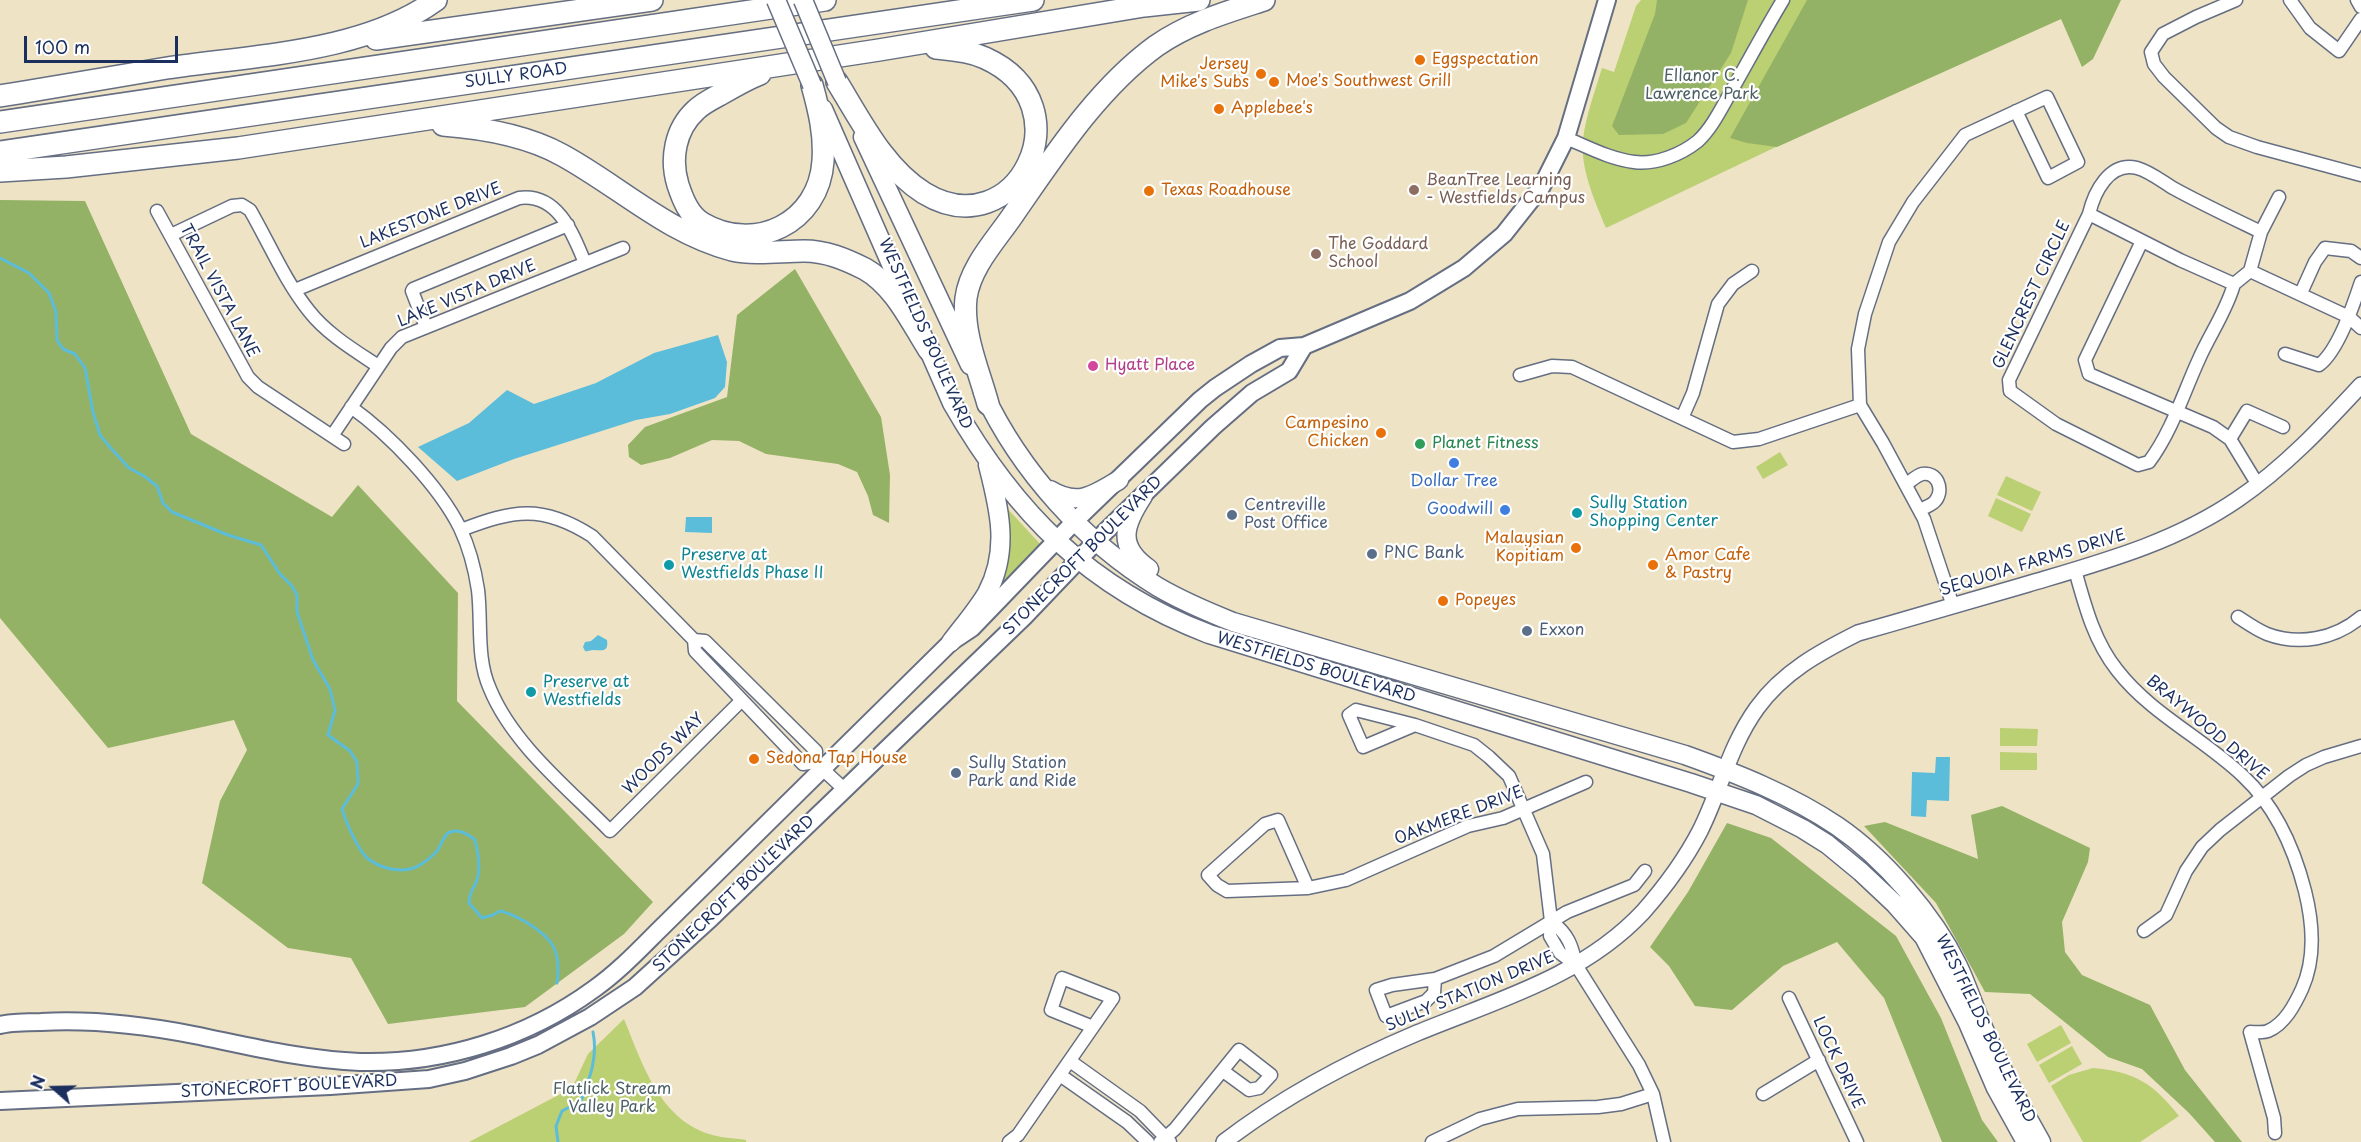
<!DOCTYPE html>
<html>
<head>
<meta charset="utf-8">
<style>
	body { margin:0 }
	#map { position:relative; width:2361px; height:1142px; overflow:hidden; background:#eee3c5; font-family:"Playpen Sans",sans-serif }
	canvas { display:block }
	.north { position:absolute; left:24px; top:1058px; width:60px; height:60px; -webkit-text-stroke:4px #fff; paint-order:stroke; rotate:290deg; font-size:16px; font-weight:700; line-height:24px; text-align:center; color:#1b2f5e }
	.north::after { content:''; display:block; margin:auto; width:21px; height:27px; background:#1b2f5e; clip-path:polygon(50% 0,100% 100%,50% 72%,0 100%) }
	.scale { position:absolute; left:24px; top:36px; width:154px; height:27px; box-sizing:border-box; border:3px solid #1b2f5e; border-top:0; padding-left:8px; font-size:18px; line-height:21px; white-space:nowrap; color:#1b2f5e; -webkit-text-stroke:4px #fff; paint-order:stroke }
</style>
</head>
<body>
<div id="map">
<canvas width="2361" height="1142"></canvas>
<div class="north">N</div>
<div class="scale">100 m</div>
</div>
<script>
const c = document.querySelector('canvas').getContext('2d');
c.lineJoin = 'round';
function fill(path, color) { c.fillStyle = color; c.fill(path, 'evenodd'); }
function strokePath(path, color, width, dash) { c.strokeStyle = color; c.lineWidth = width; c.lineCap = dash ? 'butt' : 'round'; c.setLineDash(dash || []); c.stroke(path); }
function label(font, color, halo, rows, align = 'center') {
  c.font = font + ' "Playpen Sans",sans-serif'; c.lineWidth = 4.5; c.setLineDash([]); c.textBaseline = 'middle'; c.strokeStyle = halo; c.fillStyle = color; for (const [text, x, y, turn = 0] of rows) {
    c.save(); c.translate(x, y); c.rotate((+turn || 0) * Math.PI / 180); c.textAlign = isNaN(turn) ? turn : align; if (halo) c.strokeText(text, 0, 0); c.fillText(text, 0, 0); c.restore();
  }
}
fill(new Path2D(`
	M1641,0H2103L1803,134L1606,228C1595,201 1580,169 1583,139C1586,115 1595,91 1602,68L1614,72L1636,6Z
	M1780,452L1788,465L1763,479L1756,467Z
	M2006,476L2041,492L2032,511L1997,495Z
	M1996,498L2031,514L2022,532L1988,516Z
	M1005,506L1042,546L989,600Z
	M2000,728L2038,729L2037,746H2000Z
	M2000,752L2037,753V770H2000Z
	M624,1019C642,1063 659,1118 709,1134C720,1138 734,1138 746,1140V1142H469L572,1088L588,1054Z
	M2061,1025L2071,1043L2037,1062L2027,1044Z
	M2072,1046L2082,1064L2049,1083L2039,1065Z
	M2093,1068C2135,1072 2153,1083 2179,1116L2140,1142H2083L2051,1086L2069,1075Z`), '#bbcf73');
fill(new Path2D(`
	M1657,0H1748L1731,53L1686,123L1663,134L1619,135L1612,126L1655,14Z
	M1807,0H2121L2093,59L2082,67L2061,19L1777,147L1747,143L1730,138Z
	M0,200L85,201L191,434L332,517L358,485L458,593L457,701L653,902L624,934L525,1007L388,1024L351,958L288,948L202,883L220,801L247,750L234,720L108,748L0,618Z
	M795,269L881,417L890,475L889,523L873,515L868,496L857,472L838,464L766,454L739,441L712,440L670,458L641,465L629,457L628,445L645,427L727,397L737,315Z
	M2002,806L2090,848L2088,862L2062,922L2065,952L2082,975L2150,1005L2185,1070L2242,1142H2215L2189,1113L2142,1069L2108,1057L2030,994L1985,992L1936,903L1864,826L1885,822L1978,859L1971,815Z
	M1727,823L1771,838L1896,936L1941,1018L1982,1120L1998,1142H1942L1884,998L1837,942L1783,966L1732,1010L1695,1006L1669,966L1650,947L1688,892Z`), '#94b265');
fill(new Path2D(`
	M718,335L727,362L725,387L715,398L670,414L636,420L514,459L457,481L418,447L469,423L507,390L534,404L596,383L654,353Z
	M686,517H712V533L685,532Z
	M598,635L607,640C609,653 601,650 593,650C590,650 587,652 585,651L583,647L585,642L591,641Z
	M1936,757H1950L1949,801L1927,800L1926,817L1911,816L1912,772L1935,773Z`), '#5bbdd9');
strokePath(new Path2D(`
	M0,258L29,273L49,293L56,312L57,340L63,349L75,354L85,368L93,412L100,435L109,446L129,468L144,476L157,486L163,503L172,512L228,535L261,545L280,574L292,586L297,595V612L313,660L330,689L335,710L328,735L350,751L357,762L358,784L342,809C346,822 357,848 367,858C382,870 407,875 423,863C428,860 433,855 437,851C441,846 443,835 450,832C459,829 468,834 475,840C478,852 481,868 477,880C473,891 470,889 469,903L482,918L493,915L500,911C510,913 517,917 526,922C554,939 561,951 557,983
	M558,1142L556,1126L562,1111L581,1101C590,1078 598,1057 593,1032`), '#5bbdd9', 3);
const minor = new Path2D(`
	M2236,0L2196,17L2163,34L2151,52L2154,64L2164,77L2216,128L2229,137L2257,147L2361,175
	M2290,0L2310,28L2339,51L2361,19
	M2357,0L2361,7
	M1566,138C1588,147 1610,159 1634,162C1656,165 1682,154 1698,141C1713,127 1723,105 1733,88C1750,58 1766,28 1783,0
	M157,211L248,377L258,387L344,444
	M2089,214L2180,260L2234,284L2250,271L2349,317L2361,328
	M2261,232L2279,197
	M171,235L232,206L242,205L250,210C269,243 285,281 309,311C327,334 354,350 378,366
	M2142,241L2085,360L2089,374L2213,427L2230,439L2258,485
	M2234,284C2227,310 2210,334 2199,359C2183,394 2172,431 2149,462L2138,465L2056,424L2010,391L2009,380L2089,214C2094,193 2109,161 2137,168C2149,171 2163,182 2173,188C2202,204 2232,218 2261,232L2250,271
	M295,290L519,198C558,193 573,234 585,263
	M2301,293L2315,262L2325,248L2351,251L2361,258
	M426,327L412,291L413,289L568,225
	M2285,354L2319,365C2338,351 2353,306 2361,282
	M1520,375L1552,366L1572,367L1733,442L1759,439L1860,405
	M351,407C390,435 439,486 460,528C469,547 475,570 478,590C482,623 476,658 490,689C513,745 569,789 610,831L742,700
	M1682,418L1693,393L1718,304L1733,284L1752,271
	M332,436L391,348L402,337L623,248
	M2230,439L2247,411L2283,427
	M1906,484C1911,481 1916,476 1922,474C1937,471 1944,489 1936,500C1933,505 1925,507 1920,510
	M461,530C513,510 542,504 592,536L694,640L695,651L803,764L815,762
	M2075,570C2085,606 2094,641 2117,670C2151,714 2203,738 2243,776C2275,806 2294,848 2305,891C2313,923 2316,958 2302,989C2295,1004 2285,1024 2268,1031C2264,1033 2256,1032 2250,1032L2274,1118L2275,1133
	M1953,606L1924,519L1883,443L1860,405L1858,349L1865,314L1889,242L1913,202L1965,135L2047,97L2078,162L2048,178L2016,111
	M2238,617C2247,623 2257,630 2267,634C2299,646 2335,639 2361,617
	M694,640L705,641L816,751L815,762
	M1415,725L1363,747L1349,715L1356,710L1415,725L1474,745L1489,757L1509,776L1543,854L1551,921L1550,936L1560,953L1576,965L1639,1065L1653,1094L1664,1142
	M816,763L844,789
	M1308,888L1278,820L1265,824L1208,875L1217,885L1227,891L1308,888L1346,880L1468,826L1503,818L1586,782
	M1551,921C1568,934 1572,945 1576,965
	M2144,931L2166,915L2186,871L2202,847L2220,830L2289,776L2306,765L2324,757L2361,746
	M1435,979L1434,993L1426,1001L1386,1016L1376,990L1392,985L1435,979L1494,956L1567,912L1634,885L1645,871
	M1789,998L1857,1142
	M1070,1061L1140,1111L1170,1142
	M1060,1075L1127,1122L1148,1142
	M1763,1094L1819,1060
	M1009,1142L1018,1135L1113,998L1062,978L1051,1010L1093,1027
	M1160,1142L1175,1129L1239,1050L1271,1075L1259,1088L1249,1090L1223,1071
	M1432,1142L1480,1119L1518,1109L1598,1107L1621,1104L1653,1094`);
const tertiary = new Path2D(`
	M1224,1142C1284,1096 1348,1062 1417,1033C1497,1000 1582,977 1643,912C1665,887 1685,860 1700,831C1721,789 1729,747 1757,708C1783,672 1820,652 1858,633C1915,617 1972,600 2028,584C2102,562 2174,543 2238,499C2285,467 2323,426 2361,385`);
const secondary = new Path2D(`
	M0,1025C13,1022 27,1022 41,1022C93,1019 143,1025 194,1035C248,1046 304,1060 360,1062C443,1064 527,1038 594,989C618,972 638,951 658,931L951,642L972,628L1075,521L1200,400L1215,388L1251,364L1280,348L1304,346L1410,301L1464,268L1504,234L1542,186L1566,138L1607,0
	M0,1101L330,1086L429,1079L465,1071L511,1056L538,1045L590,1017L635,987L710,919L1024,617L1106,531L1213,427L1252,393L1289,371L1304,346`);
const primary = new Path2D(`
	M823,109L952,403C1015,513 1089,588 1209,634L1691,783L1756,805L1803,829L1827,844L1861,872L1895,904L1924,937L1968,1023L1996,1088L2026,1142
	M863,137L970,365
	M983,392C1020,471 1084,542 1158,587C1182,601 1208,612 1233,622L1685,755C1738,774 1791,795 1837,826C1884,858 1933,915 1958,966C1967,985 1973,1005 1982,1025C1999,1065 2019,1104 2041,1142
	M1050,490C1078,507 1094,495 1119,480
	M1143,496C1124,525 1116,546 1149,569
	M951,642C963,626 977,610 987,593C1010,550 999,508 988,465`);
const motorway = new Path2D(`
	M376,39L652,0
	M760,74C747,79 735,86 723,93C714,98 703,103 696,110C675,129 670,159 678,185C683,200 689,215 702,223C755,254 819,223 823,161C825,135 819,110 812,85
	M837,82C861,121 884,168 924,193C1016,249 1089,105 985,58C970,51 953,50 936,48
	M0,96C56,87 112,77 167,68C254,55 363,53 436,0
	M0,122L825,0
	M443,125C483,128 526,135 562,155C619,186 667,233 732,250C755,255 781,251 804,251C826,251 845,259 865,269C895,286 911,322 929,350
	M0,152L1033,0
	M0,171L66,167L238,148L879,50L1144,6L1199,0
	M988,404C979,371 962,333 966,298C970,267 996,240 1013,215C1054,156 1097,89 1156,46C1189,23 1227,12 1264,0`);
strokePath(minor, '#656e82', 15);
strokePath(tertiary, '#656e82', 18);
strokePath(secondary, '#656e82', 20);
strokePath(primary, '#656e82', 21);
strokePath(motorway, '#656e82', 24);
strokePath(minor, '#fff', 12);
strokePath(tertiary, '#fff', 15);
strokePath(secondary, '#fff', 16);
strokePath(primary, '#fff', 18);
strokePath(motorway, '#fff', 21);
const primaryBridge = new Path2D(`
	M776,0L812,85
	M803,0L837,82`);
strokePath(primaryBridge, '#656e82', 21, []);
strokePath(primaryBridge, '#fff', 18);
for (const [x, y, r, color] of [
	[1420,60,6,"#e8710a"],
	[1261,74,6,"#e8710a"],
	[1274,82,6,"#e8710a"],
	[1219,109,6,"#e8710a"],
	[1414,190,6,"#8d6e63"],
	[1149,191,6,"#e8710a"],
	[1316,254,6,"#8d6e63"],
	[1093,366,6,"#d1479c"],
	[1381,433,6,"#e8710a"],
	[1420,444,6,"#2e9e5b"],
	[1454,463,6,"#3f7fe0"],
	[1505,510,6,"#3f7fe0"],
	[1577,513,6,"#0f9aa8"],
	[1232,515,6,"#5c6f8a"],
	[1576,548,6,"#e8710a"],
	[1372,554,6,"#5c6f8a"],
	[669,565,6,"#0f9aa8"],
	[1653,565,6,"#e8710a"],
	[1443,601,6,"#e8710a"],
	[1527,631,6,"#5c6f8a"],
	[531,692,6,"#0f9aa8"],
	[754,759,6,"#e8710a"],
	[956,773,6,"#5c6f8a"]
]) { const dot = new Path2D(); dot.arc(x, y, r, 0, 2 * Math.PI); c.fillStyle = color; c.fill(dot); strokePath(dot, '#fff', 2); }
label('16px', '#c56008', '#fff', [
	["Eggspectation",1432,60],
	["Jersey",1249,65,"right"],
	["Mike's Subs",1249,83,"right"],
	["Moe's Southwest Grill",1286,82],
	["Applebee's",1231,109],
	["Texas Roadhouse",1161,191],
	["Campesino",1369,424,"right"],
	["Chicken",1369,442,"right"],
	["Malaysian",1564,539,"right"],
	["Kopitiam",1564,557,"right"],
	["Amor Cafe",1665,556],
	["& Pastry",1665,574],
	["Popeyes",1455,601],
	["Sedona Tap House",766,759]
], 'left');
label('16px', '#1b2f5e', '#fff', [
	["SULLY ROAD",516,76,-8],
	["LAKESTONE DRIVE",431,216,-22],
	["TRAIL VISTA LANE",219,291,62],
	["LAKE VISTA DRIVE",467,294,-23],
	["GLENCREST CIRCLE",2032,295,-65],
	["WESTFIELDS BOULEVARD",925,334,66],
	["STONECROFT BOULEVARD",1083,556,-45],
	["SEQUOIA FARMS DRIVE",2033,563,-17],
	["WESTFIELDS BOULEVARD",1316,668,17],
	["BRAYWOOD DRIVE",2207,728,40],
	["WOODS WAY",664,754,-45],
	["OAKMERE DRIVE",1459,816,-21],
	["STONECROFT BOULEVARD",734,894,-44],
	["SULLY STATION DRIVE",1470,992,-23],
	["WESTFIELDS BOULEVARD",1985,1029,64],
	["LOCK DRIVE",1838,1063,65],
	["STONECROFT BOULEVARD",289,1087,-3]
]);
label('16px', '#4b5f64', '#fff', [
	["Ellanor C.",1702,77],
	["Lawrence Park",1702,95],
	["Flatlick Stream",612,1090],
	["Valley Park",612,1108]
]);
label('16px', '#785e54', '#fff', [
	["BeanTree Learning",1426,181],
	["- Westfields Campus",1426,199],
	["The Goddard",1328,245],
	["School",1328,263]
], 'left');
label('16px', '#b23c85', '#fff', [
	["Hyatt Place",1105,366]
], 'left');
label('16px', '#27864d', '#fff', [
	["Planet Fitness",1432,444]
], 'left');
label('16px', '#366cbe', '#fff', [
	["Dollar Tree",1454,482],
	["Goodwill",1493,510,"right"]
]);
label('16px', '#0d838f', '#fff', [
	["Sully Station",1589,504],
	["Shopping Center",1589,522],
	["Preserve at",681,556],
	["Westfields Phase II",681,574],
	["Preserve at",543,683],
	["Westfields",543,701]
], 'left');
label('16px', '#4e5e75', '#fff', [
	["Centreville",1244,506],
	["Post Office",1244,524],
	["PNC Bank",1384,554],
	["Exxon",1539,631],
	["Sully Station",968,764],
	["Park and Ride",968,782]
], 'left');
</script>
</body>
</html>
